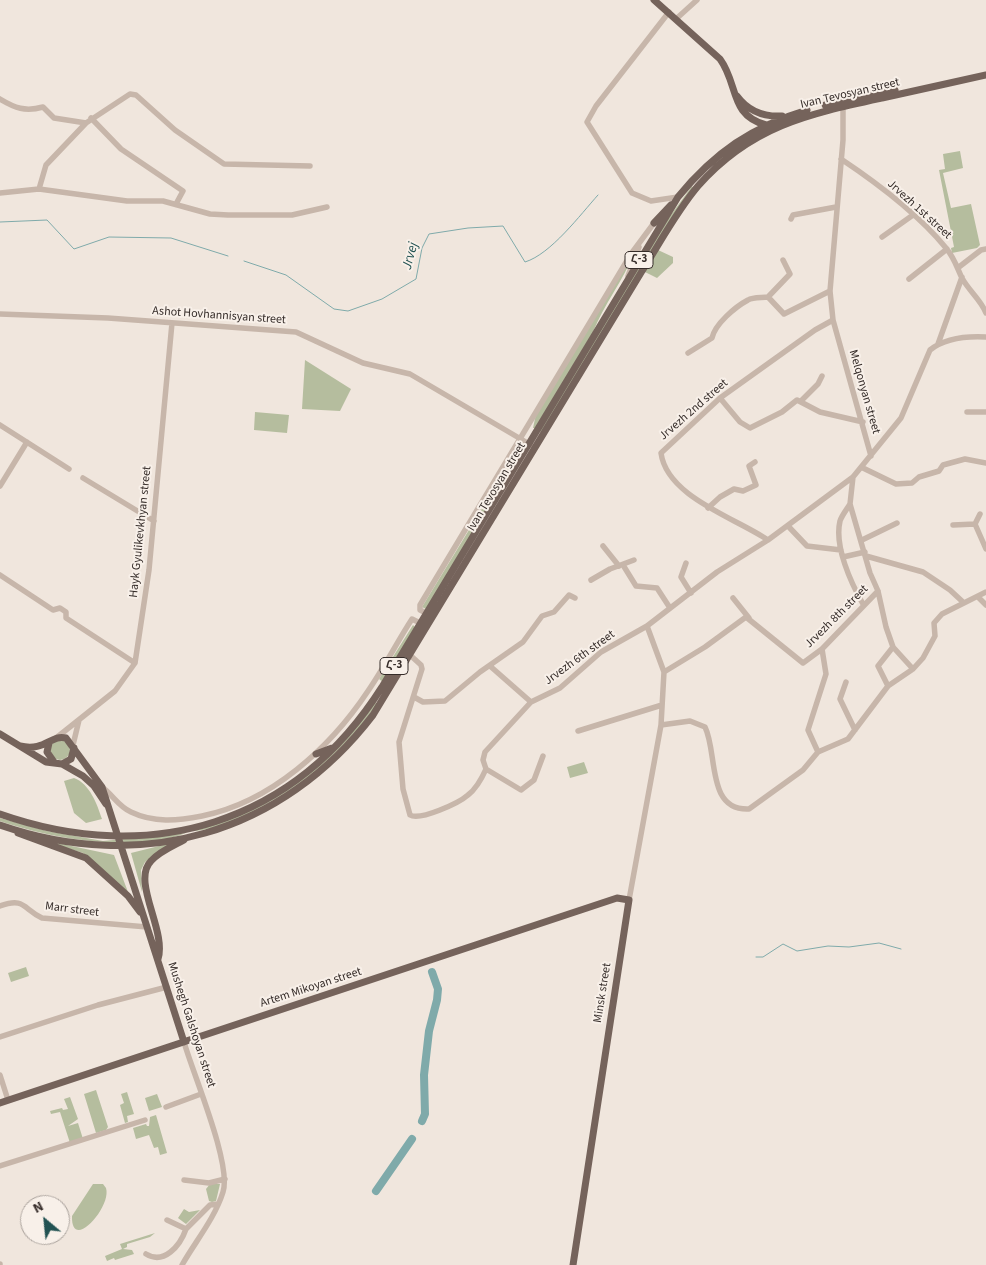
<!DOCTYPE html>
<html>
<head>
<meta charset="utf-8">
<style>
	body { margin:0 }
	#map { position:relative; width:986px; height:1265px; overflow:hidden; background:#f0e6dd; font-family:"Source Sans 3",sans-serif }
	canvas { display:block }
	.north { position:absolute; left:20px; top:1195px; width:50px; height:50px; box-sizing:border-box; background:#f8f0e9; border:1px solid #aaa29c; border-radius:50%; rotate:332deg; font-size:14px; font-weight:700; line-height:20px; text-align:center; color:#352c29 }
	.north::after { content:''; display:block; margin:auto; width:18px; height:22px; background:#225252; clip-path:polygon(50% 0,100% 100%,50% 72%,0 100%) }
</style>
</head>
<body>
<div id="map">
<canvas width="986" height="1265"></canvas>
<div class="north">N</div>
</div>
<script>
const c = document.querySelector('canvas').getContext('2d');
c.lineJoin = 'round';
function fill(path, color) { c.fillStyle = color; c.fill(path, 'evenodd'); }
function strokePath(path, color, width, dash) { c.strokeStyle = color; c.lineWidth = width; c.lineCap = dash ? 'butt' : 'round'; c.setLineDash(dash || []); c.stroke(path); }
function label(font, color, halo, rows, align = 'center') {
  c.font = font + ' "Source Sans 3","Noto Sans Armenian",sans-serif'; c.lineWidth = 4; c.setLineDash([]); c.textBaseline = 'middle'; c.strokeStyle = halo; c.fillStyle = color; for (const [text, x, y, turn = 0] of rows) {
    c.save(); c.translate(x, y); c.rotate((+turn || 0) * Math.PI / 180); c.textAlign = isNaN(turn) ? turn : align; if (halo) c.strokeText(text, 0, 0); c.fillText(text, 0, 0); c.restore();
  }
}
fill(new Path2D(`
	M960,151L963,168L943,173L951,208L971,204L980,245L977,248L952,253L951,248L954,247L939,170L945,169L943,154Z
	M692,186L693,188L541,432L539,431L665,223Z
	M658,250L673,257V263L657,278L645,272Z
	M634,253C623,281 604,304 593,332L535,428H533L536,414Z
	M305,360L351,389L340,411L302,409Z
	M255,412L289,415L287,433L254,430Z
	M508,466L511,468L426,609L422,607Z
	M413,625L415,627L383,682L379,679Z
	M375,702L377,704C341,755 291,797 233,820C220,825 206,831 192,831C203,824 234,818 249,811C300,787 342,748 375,702Z
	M50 750a10 10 0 1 1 20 0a10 10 0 1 1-20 0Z
	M584,762L588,773L570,778L567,767Z
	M74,778C90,784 97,804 102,819L86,823L74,813L64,781Z
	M0,818L47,831L103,841L186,833C135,853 51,839 0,821Z
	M34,838L114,855L128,892L83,853Z
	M171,843L145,862L141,870L142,892L131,853Z
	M26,967L29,976L11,982L8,973Z
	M96,1090L108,1127L106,1130L96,1133L84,1094Z
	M127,1092L134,1114L127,1116L128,1122L125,1123L120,1105L124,1103L121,1094Z
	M157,1094L162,1107L149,1111L145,1098Z
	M70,1097L78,1119L68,1126L78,1123L83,1139L70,1143L60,1112L51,1114L50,1111L62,1108L63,1110L68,1109L64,1099Z
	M156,1115L167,1153L160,1155L158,1147L154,1148L149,1135L136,1139L133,1128L146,1124L147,1126H149L150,1117Z
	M93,1184H103L106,1188C112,1207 71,1253 72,1216Z
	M210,1184H220L216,1201L212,1202L209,1201L206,1189Z
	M184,1209L189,1212L200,1210L186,1224L178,1218Z
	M155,1233L150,1237L127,1244V1247L123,1249L132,1250L134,1254L115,1260L114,1258L107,1261L105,1256L122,1249L120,1244Z`), '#b5bd9e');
strokePath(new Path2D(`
	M0,222L47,220L74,249L109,237L171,238L228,256
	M244,261L286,275L334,309L348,311L382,299L416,279L422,248L429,234L468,228L503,226L525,262C551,254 580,215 598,195
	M756,957H763L783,944L797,951L828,946L849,947L879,943L901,949`), '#7faaaa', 1);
strokePath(new Path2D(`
	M422,1121L425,1114L424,1075L429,1031L437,1000L438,989L432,972
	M376,1191L412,1139`), '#7faaaa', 8);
strokePath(new Path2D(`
	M669,12L596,106L587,122L632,193L651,201L678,197
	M676,19L697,0
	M0,99C15,108 25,112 43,107L54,118L86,123
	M843,104V140L830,291L833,320L871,456
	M91,118L121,149L183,191L176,204
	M841,159C877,183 919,215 946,248C955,259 957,268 962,278C969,291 981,300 986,313
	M39,189L46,165L86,123L130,94L136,95L175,130L224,164L310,166
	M0,193L39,189L127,201H163L210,214L228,215H292L327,207
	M791,219L793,215L836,207
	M882,237L913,215
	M959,267L981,250L986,249
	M628,276L639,247
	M909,279L947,249
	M768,297L790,274L783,260
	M0,314L108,318L296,332L363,363L410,374L531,445
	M938,344L962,277
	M688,353L712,338C715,324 735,307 748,300C753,297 762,298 768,297L784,314L830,291
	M720,398L740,422L750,428L782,412L797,400L820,412L863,422
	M801,401L818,384L822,376
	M967,412H986
	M0,425L69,469
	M863,468L896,484L912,483L919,477L939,471L943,465L965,459L986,463
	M853,477L850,504L870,573L878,591L886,627L893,647L913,669
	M83,478L154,521
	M0,486L27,442
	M850,504C847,509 842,515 840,521C834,546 851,583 863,604
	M708,508L720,497L734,489L743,491L756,485L749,466L755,462
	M980,514L975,524L986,549
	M953,525L975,524
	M788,526L807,546L841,550
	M768,540C736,518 667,497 661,453L720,398L815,330L833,320
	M862,540L897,523
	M603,546L619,566
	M866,556L923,572L950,590L964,603
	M843,557L865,552
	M686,563L681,577L691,593
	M623,565L636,586L657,588L670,608
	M0,575L53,610L60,608L66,612V618L135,663
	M591,580L610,569L634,560
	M978,597L986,605
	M733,598L749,618
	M426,613L420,610V605L631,254L654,223
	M410,655L421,665L422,669L399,742L403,789L410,815C420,821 459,803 468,795C476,789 482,778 486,769
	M490,666L531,702
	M664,672L705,647L746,617L803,663L822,649L878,591
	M846,682L840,699L855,730
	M888,686L878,666L893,647
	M414,697L423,702L445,701L480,672L523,642L542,616L554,612L569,595L575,598
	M661,725L690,721L705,727C718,753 706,811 749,809L803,770L818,752L848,739L888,686L913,669L923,658L935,636L934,623L942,614L986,592
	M578,731L662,705
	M56,738L115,691L135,663L149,570L172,323
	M73,745L79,720
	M818,752L808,730L826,674L822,649
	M486,769L483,760L485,752L531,702L560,688L601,652L647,626L717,572L768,540L853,477L901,418L930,350C945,338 967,336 986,337
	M486,769L521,790L534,780L543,756
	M102,787C113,795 118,806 131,812C154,823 177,821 202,816C271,802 330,748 368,691C384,668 397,642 412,619L420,623
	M629,900L661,725L664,672L647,626
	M0,906C25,897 23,909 42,918L147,927
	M0,1037L98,1005L167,987
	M0,1075L8,1100
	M166,1107L201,1094
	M0,1166L145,1120
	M184,1180L209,1183L225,1179
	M167,1220L186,1229L210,1205L218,1204
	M146,1254C164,1265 180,1246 186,1229
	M0,1264V1265
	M182,1265C195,1242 215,1218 223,1192C232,1164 193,1074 184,1042`), '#c7b6aa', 5.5);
strokePath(new Path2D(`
	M654,0L720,59C739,85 729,115 766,125
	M737,96C748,111 763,117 782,116
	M825,105L895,90
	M654,223L671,205
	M0,734L46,762L62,764L83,776L94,786L106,804
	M49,743L47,752L54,762
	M20,746C45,752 51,734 66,738L102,787L184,1042
	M316,754L332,748
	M62,764L71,759L74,748
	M0,814C151,867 295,824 382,687L678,197C714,153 753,126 807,110
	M0,825C141,874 282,834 373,715L642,271C660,243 676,212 698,186C751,126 808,114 882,98C917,90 951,83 986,75
	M18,833L86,858L128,896L140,912
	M158,959C167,931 131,881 151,861C160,851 173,846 184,840
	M0,1103L617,898L629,900L573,1265`), '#75635b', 7);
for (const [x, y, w] of [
	[639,260,28],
	[394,666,28]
]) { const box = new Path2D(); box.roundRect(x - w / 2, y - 8.5, w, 17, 4); c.fillStyle = '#f8f0e9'; c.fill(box); strokePath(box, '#352c29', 1); }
label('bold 11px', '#352c29', null, [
	["Հ-3",639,260],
	["Հ-3",394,666]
]);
label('12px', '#352c29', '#f8f0e9', [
	["Ivan Tevosyan street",850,94,-13],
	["Jrvezh 1st street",919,210,42],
	["Ashot Hovhannisyan street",219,316,4],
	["Melqonyan street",864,392,74],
	["Jrvezh 2nd street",694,410,-41],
	["Ivan Tevosyan street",497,487,-59],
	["Hayk Gyulikevkhyan street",141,532,-84],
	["Jrvezh 8th street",837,617,-45],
	["Jrvezh 6th street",580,658,-36],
	["Marr street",72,910,7],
	["Artem Mikoyan street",311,988,-18],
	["Minsk street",603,993,-81],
	["Mushegh Galshoyan street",191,1025,72]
]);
label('italic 14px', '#225252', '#f8f0e9', [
	["Jrvej",411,256,-75]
]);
</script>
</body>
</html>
